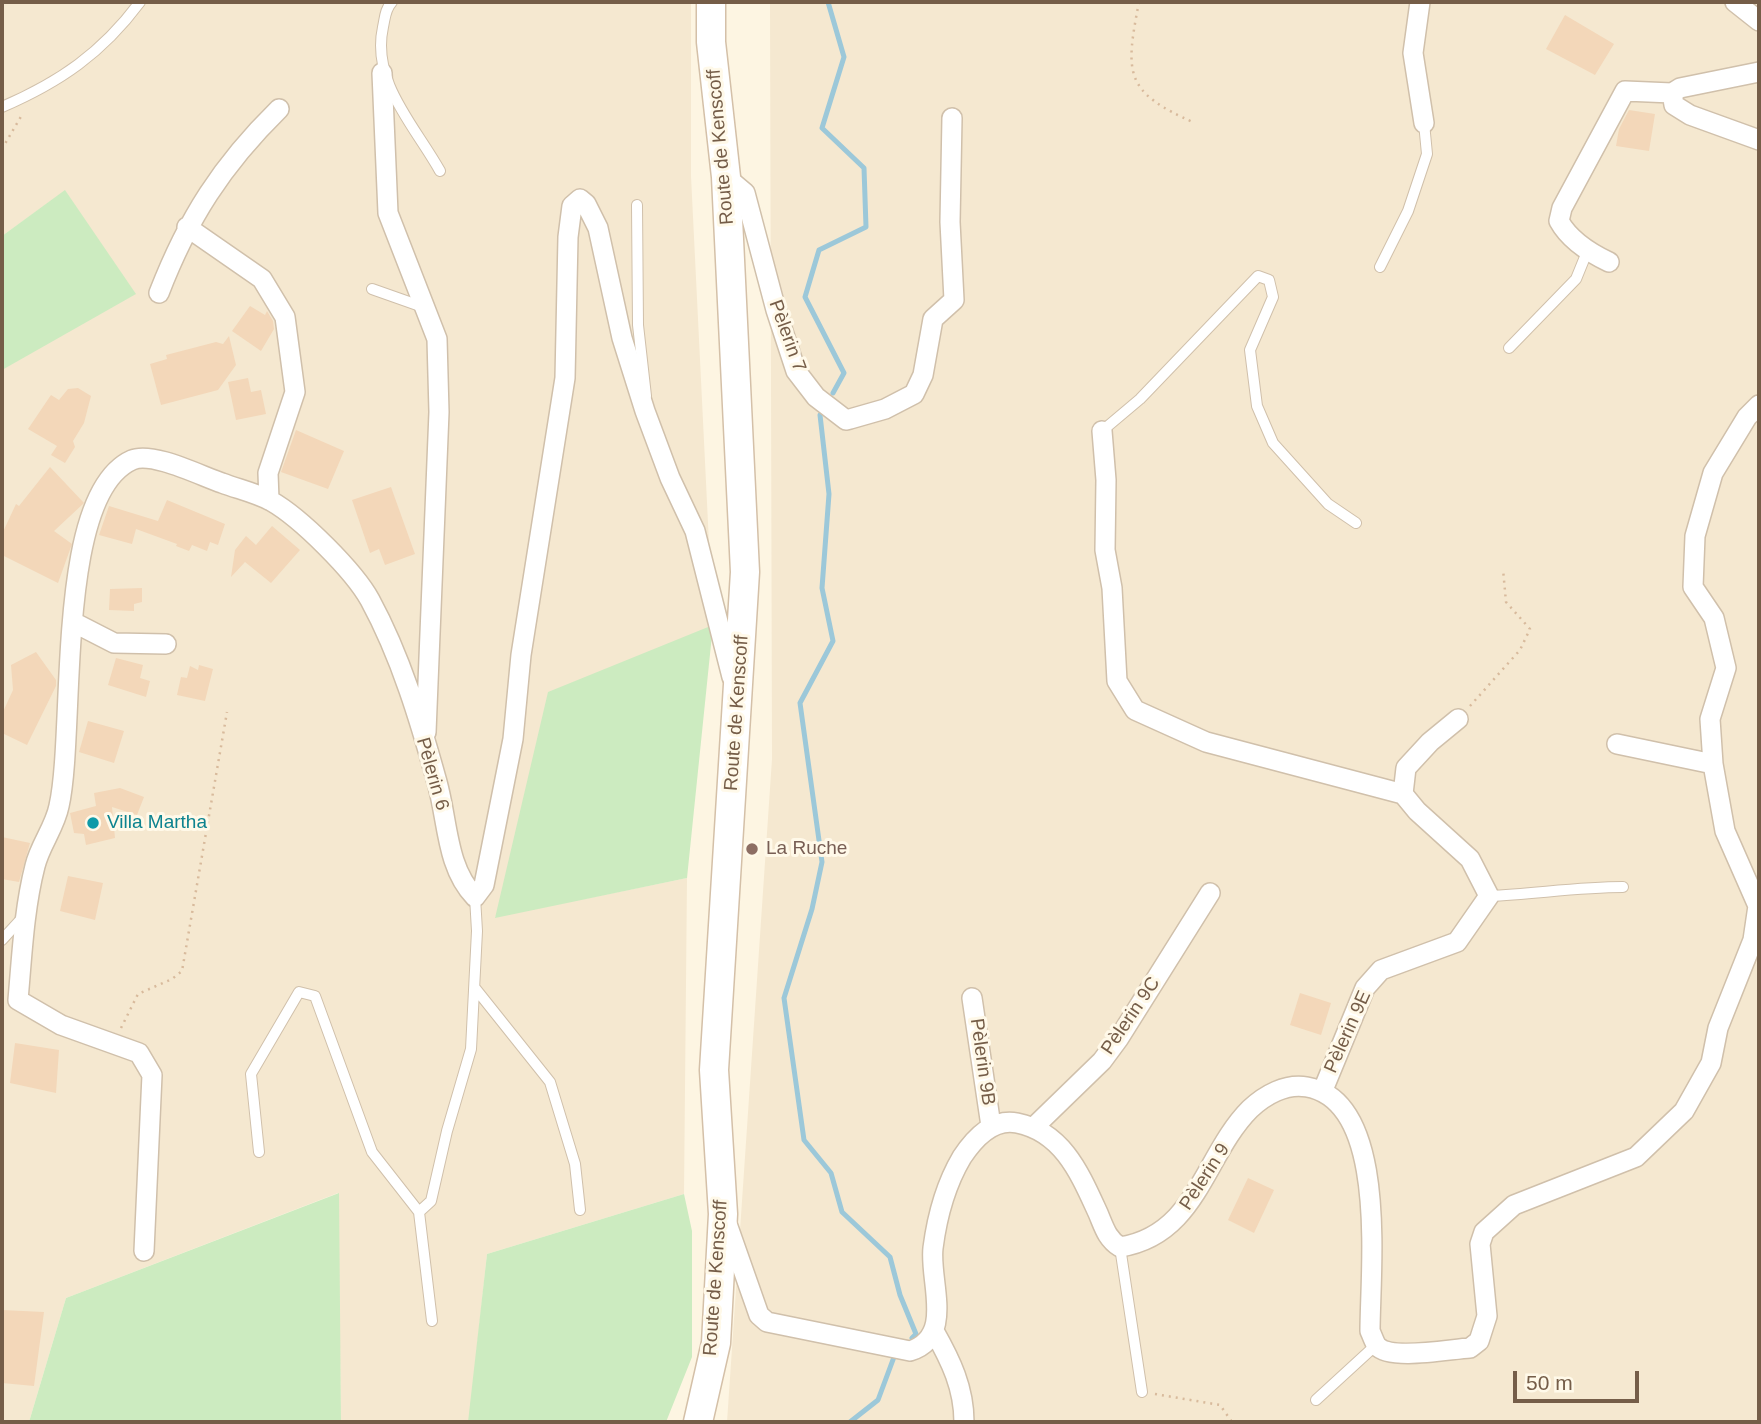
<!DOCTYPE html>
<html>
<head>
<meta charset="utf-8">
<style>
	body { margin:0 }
	#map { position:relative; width:1761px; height:1424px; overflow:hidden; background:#fdf5e2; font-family:Helvetica,sans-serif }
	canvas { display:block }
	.frame { position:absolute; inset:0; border:4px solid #755d48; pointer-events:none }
	.scale { position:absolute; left:1513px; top:1371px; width:126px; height:32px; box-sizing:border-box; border:4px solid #755d48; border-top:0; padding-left:9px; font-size:21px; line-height:24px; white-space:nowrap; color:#755d48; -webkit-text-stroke:5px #fff9e9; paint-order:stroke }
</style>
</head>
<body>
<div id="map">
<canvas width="1761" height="1424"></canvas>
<div class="frame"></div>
<div class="scale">50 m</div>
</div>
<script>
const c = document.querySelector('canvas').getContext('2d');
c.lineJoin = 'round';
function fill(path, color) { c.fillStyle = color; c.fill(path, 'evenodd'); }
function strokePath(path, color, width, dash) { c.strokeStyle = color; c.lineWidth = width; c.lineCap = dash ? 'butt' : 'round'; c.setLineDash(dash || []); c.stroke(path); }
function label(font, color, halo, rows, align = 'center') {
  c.font = font + ' Helvetica,sans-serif'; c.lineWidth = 6; c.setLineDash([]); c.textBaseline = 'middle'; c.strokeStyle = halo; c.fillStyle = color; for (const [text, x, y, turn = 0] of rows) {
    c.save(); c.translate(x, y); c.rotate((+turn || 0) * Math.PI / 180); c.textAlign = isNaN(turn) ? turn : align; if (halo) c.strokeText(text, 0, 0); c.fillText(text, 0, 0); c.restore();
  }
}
fill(new Path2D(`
	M2,2H691V176L713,625L495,917L687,878L684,1194L487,1254L469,1422H341L338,1193L66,1298L29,1422H2V367L135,294L65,191L2,236Z
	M770,2H1759V1422H727L772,759Z`), '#f5e8d0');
fill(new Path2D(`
	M65,190L136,294L2,370V236Z
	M713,625L687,878L495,918L548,692Z
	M339,1193L341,1422H29L66,1298Z
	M684,1194L692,1231V1357L666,1422H468L487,1254Z`), '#ccebc0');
strokePath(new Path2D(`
	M828,2L844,57L822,128L864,168L866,227L819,250L805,297L844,373L833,393
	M820,415L829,494L822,588L833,641L800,703L822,862L812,909L784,998L804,1140L831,1173L842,1212L890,1257L900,1295L916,1334L912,1338
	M850,1422L878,1400L894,1357`), '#9cc8d9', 5);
fill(new Path2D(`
	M1565,15L1614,44L1595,75L1546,49Z
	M1629,110L1655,114L1649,151L1616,146L1619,129Z
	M250,306L265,315L267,311L273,321L274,329L261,351L232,331Z
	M229,336L236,365L218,390L161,405L150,364L167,359L166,355L216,342L223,344Z
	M248,378L251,392L261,390L266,414L236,420L228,382Z
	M78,388L91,396L84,423L73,441L75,447L65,463L51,455L57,446L28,429L51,395L59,400L68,389Z
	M296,430L344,451L328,489L281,472Z
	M50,467L84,503L54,531L72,544L58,583L2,555V534L16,504L19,506Z
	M391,487L415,554L385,565L379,549L370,553L352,500Z
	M167,500L225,524L218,545L210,542L207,551L192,545L189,551L176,546L177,544L136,529L132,544L99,535L109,506L158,521Z
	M272,526L300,550L271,583L245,562L231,577L235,550L246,536L256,545Z
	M142,588V602L134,604V611L109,610L110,589Z
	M36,652L56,680V686L27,745L2,733V714L13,690L11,665Z
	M116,658L143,665L140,678L150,681L146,697L108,685Z
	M199,665L213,669L205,701L177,695L181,677L187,678L190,666L198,670Z
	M88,721L124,731L114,763L79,752Z
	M120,788L144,797L137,815L112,807L115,838L86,845L84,834L74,833L70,813L96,806L94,793Z
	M2,837L30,843L19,882L2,879Z
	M68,876L103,883L95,920L60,911Z
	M1300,993L1331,1003L1321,1035L1290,1025Z
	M15,1043L59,1050L56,1093L10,1083Z
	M1248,1178L1274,1190L1254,1233L1228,1220Z
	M2,1310L44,1312L34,1386L2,1383Z`), '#f3d7b9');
const lane = new Path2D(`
	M392,2C385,9 385,18 383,27C371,82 415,126 440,171
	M2,107C60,82 102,53 140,2
	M637,205L638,325L646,396
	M1380,267L1408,211L1427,154L1424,123
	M372,289L423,307
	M1509,348L1576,279L1587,252
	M1102,431L1140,399L1258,276L1269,280L1273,297L1250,350L1257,406L1273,443L1328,504L1356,523
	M1489,896C1535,894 1578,887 1623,887
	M2,940L23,917
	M475,988L550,1082L575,1164L580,1210
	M259,1152L251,1074L299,992L315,996L372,1152L419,1212L431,1201L447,1131L471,1049L477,931L475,897
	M419,1212L432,1321
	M1120,1247L1142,1392
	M1316,1400L1376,1345`);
const street = new Path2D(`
	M1420,2L1413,53L1424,123
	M1735,2L1759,21
	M382,73L388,213L437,339L439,412L426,732
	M1672,93L1674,105L1690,115L1759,140
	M1672,93L1680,88L1759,72
	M726,177L745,193L776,310L796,371L816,397L846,420L850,419L885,409L914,394L923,375L933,319L954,300L950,222L952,118
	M187,227L262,279L285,317L295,392L268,473L269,500
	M1609,262C1590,253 1570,241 1559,221L1562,208L1625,91L1672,93
	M159,293C188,218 222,165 279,109
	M1102,431L1106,480L1105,550L1112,588L1117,681L1135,710L1206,742L1403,794
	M73,622L114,643L166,644
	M1617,744L1713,764
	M972,998L991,1126
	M1323,1090L1365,988L1381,970L1457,942L1489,896L1470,859L1417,811L1403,794L1406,768L1430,742L1458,719
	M1035,1126L1102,1061L1119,1038L1210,893
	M727,1224L759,1315L767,1322L910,1351C955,1337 929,1281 933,1248C937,1217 946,1184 962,1157C974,1139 993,1118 1017,1123C1063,1132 1080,1174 1098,1213C1104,1227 1107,1239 1120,1247C1197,1235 1204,1155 1250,1109C1265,1095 1286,1083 1307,1087C1389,1101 1370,1270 1370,1331C1372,1335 1374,1342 1377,1346C1391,1361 1450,1349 1470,1348L1479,1341L1487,1316L1480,1244L1484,1232L1514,1205L1636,1157L1684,1111L1711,1063L1718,1028L1753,940L1758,906L1725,831L1713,764L1710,719L1726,668L1714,618L1693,587L1695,536L1713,473L1747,417L1759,405
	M144,1251L152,1075L139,1053L61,1025L18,1000C22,955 24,909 35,866C40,845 55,827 59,806C76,732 54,495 132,460C152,451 201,476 222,483C238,489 256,493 271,501C301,518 354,571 370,600C401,657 420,721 437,782C448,821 446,867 475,897L484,885L513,739L521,655L565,378L568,237L572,206L580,199L586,204L598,228L622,338L645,411L670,478L695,531L732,677
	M934,1331C951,1361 964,1388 964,1422`);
const secondary = new Path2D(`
	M698,1422L716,1343L723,1214L714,1070L745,572L726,177L711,42V2`);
strokePath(lane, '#d0c0ab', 12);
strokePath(street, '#d0c0ab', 22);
strokePath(secondary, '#d4c0a8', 31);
strokePath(new Path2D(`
	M1139,2C1125,74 1124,92 1195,123
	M2,149L23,113
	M1470,706L1520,650L1530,629L1506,602L1503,569
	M121,1028L138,994L172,979L182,971L227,712
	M1155,1394L1220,1405L1232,1422`), '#d8ba9c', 2.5, [2, 5]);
strokePath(lane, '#fff', 10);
strokePath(street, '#fff', 19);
strokePath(secondary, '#fff', 28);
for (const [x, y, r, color] of [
	[93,823,7,"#0f9aa8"],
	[752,849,7,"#8d6e63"]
]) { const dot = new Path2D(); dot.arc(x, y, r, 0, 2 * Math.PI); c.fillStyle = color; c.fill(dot); strokePath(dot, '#fff9e9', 2.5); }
label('19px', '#755d48', '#fff9e9', [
	["Route de Kenscoff",721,147,-95],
	["Pèlerin 7",787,336,70],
	["Route de Kenscoff",737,713,-86],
	["Pèlerin 6",432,774,74],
	["Pèlerin 9C",1131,1016,-56],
	["Pèlerin 9E",1348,1032,-66],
	["Pèlerin 9B",982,1062,82],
	["Pèlerin 9",1205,1177,-57],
	["Route de Kenscoff",716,1278,-86]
]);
label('19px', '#0d838f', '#fff9e9', [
	["Villa Martha",107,823]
], 'left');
label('19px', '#785e54', '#fff9e9', [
	["La Ruche",766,849]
], 'left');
</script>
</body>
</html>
